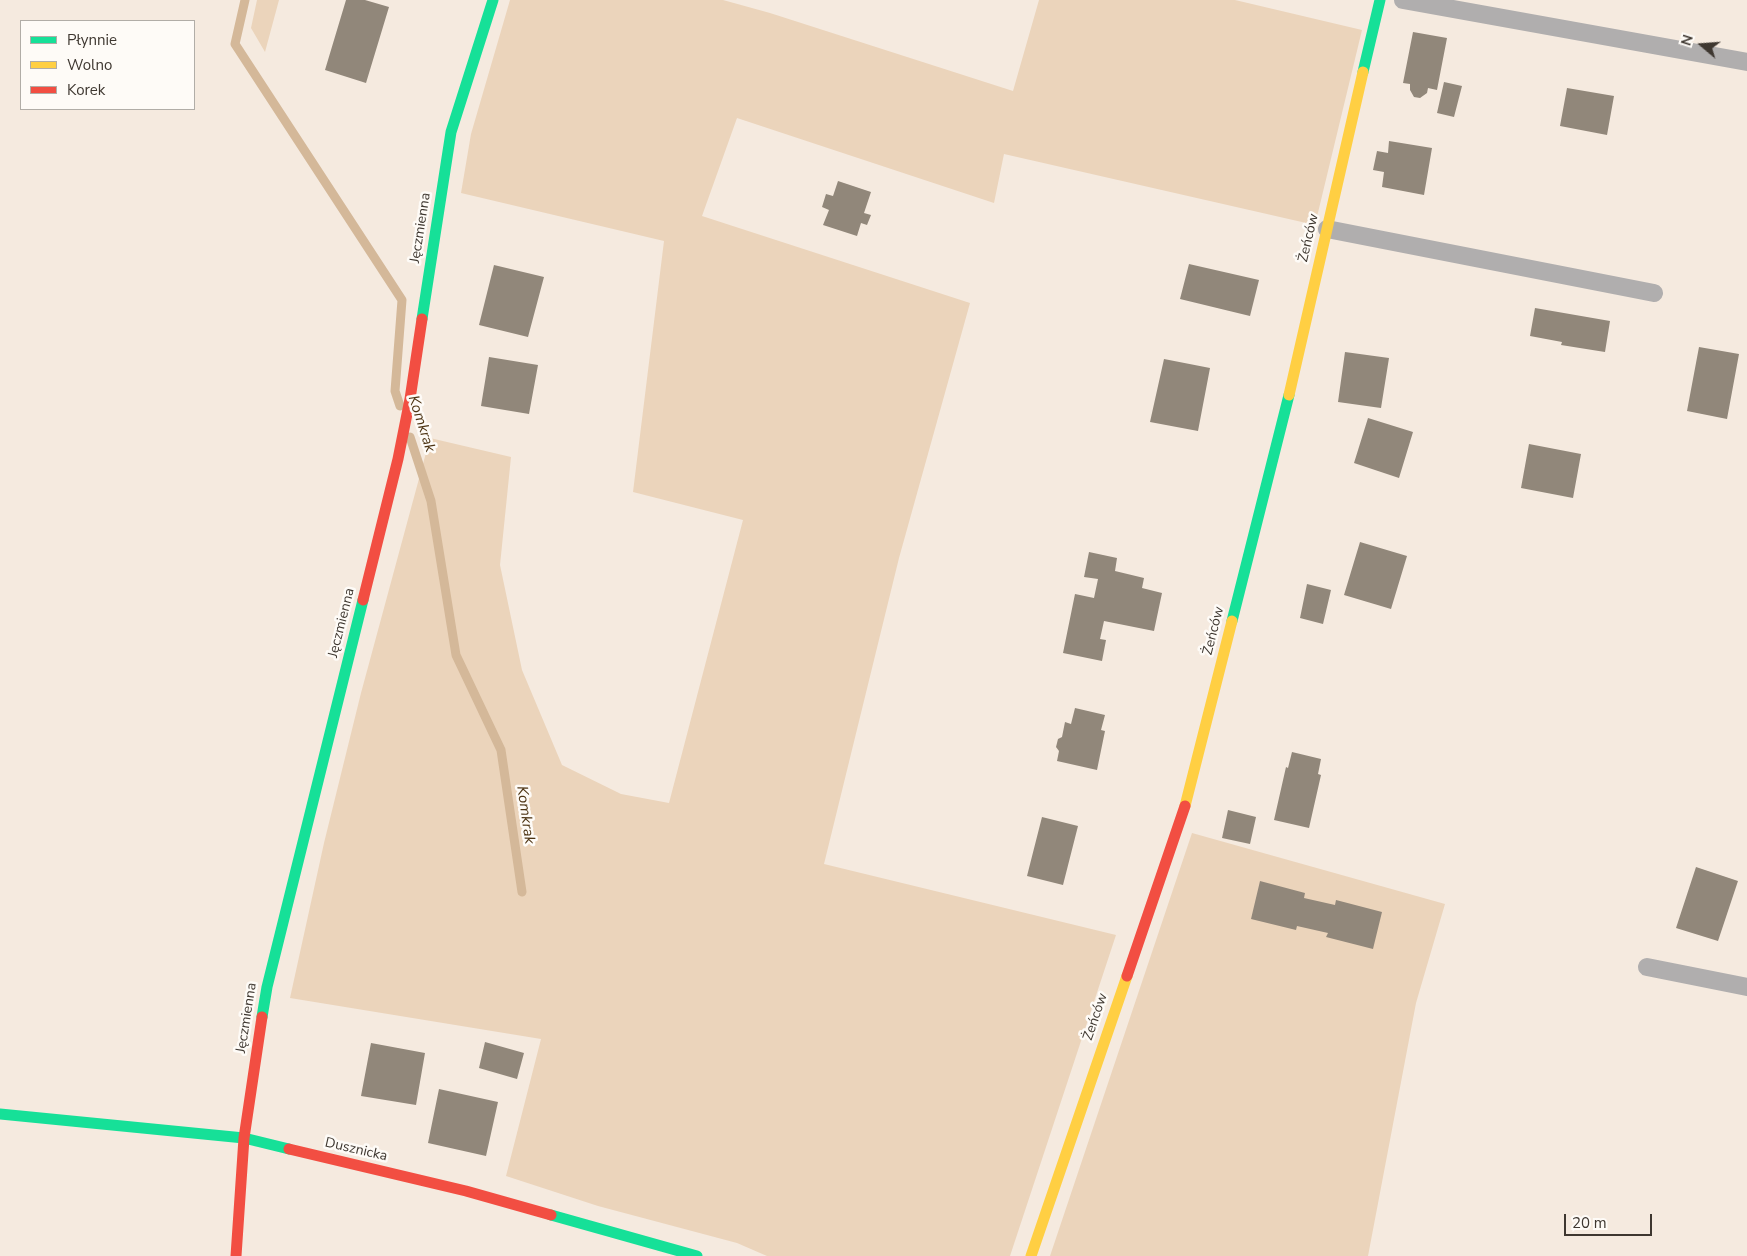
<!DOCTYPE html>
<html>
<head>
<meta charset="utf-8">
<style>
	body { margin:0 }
	#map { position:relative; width:1747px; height:1256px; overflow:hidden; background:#f5eadf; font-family:"Nunito Sans",sans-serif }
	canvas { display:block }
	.legend { position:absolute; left:20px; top:20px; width:175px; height:90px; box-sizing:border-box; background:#fefbf7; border:1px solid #b1ada7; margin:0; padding:6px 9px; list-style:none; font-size:15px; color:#3e3730 }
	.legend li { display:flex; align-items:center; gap:10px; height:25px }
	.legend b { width:25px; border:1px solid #b1ada7 }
	.north { position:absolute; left:1677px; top:20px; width:50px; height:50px; -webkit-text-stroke:4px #fefbf7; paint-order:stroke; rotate:288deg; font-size:14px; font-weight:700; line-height:20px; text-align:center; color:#3e3730 }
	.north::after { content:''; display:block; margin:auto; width:18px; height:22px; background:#3e3730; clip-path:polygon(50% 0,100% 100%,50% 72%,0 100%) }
	.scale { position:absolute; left:1564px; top:1214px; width:88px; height:22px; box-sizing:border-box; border:2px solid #3e3730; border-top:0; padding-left:6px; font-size:15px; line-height:18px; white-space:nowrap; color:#3e3730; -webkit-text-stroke:4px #fefbf7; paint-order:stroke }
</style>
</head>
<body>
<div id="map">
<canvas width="1747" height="1256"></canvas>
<ul class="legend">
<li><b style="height:6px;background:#16e098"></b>Płynnie</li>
<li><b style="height:6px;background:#ffcf43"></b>Wolno</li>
<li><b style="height:6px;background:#f24e42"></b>Korek</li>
</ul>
<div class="north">N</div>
<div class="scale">20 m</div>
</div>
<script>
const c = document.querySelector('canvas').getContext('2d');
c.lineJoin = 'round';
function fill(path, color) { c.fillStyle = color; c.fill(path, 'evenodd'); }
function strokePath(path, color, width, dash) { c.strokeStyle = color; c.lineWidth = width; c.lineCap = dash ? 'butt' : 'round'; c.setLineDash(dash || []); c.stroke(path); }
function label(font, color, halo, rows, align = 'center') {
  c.font = font + ' "Nunito Sans",sans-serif'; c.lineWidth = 5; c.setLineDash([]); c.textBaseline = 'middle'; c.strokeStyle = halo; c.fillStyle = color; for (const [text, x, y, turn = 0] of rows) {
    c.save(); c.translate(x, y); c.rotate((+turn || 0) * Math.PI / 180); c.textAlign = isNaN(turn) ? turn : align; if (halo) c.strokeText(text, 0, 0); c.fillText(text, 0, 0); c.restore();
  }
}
fill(new Path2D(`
	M257,0H279L265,52L251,28Z
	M510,0H723L770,13L1013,91L1039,0H1235L1362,30L1315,225L1004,154L994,203L737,118L702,216L970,303L899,558L824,864L1116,935L1010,1256H767L737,1243L598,1206L506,1176L541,1039L290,998L324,843L361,693L430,438L511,457L500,565L522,670L562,765L621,794L669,803L743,520L633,492L664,241L461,193L471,134Z
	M1192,833L1445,904L1416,1003L1368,1256H1050Z`), '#ebd4bb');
strokePath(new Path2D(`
	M245,0L235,44L402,300L395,391L400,406
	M410,437L431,501L456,655L501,750L522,892`), '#d4b899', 9);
fill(new Path2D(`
	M346,0H365L389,7L366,83L325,70Z
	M1413,32L1447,38L1437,90L1428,88L1427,93L1420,98L1414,97L1410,90V84L1403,83Z
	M1444,82L1462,86L1454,117L1437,113Z
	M1567,88L1614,96L1607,135L1560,126Z
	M1389,141L1432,148L1424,195L1382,187L1384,172L1373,170L1377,151L1388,153Z
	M838,181L871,192L864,213L871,215L867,225L861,223L857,236L823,225L829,210L822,207L826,194L833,196Z
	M1189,264L1259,280L1250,316L1180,299Z
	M494,265L544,277L528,337L479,325Z
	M1535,308L1610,321L1605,352L1561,345L1562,342L1530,336Z
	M1699,347L1739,354L1727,419L1687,411Z
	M1345,352L1389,358L1381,408L1338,402Z
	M489,357L538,365L529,414L481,406Z
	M1164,359L1210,368L1198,431L1150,422Z
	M1368,418L1413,432L1399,478L1354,463Z
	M1529,444L1581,454L1573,498L1521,488Z
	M1360,542L1407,556L1391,609L1344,595Z
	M1089,552L1117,558L1115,571L1144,578L1142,588L1162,593L1154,631L1104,621L1100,639L1106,640L1102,661L1063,653L1075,594L1094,598L1098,579L1084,577Z
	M1307,584L1331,590L1323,624L1300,618Z
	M1075,708L1105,715L1101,730L1105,731L1097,770L1057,761L1059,751L1056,747L1058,739L1062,737L1065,722L1071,724Z
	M1292,752L1321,759L1318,774L1321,775L1309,828L1274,820L1286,767L1288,768Z
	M1228,810L1256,817L1250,844L1222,838Z
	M1042,817L1078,826L1063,885L1027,876Z
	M1696,867L1738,881L1718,941L1676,928Z
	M1260,881L1305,893L1304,898L1335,905L1336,900L1382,912L1373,949L1326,937L1328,933L1297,926L1296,930L1251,919Z
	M485,1042L524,1053L517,1079L479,1068Z
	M371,1043L425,1053L416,1105L361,1096Z
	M439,1089L498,1102L486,1156L428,1143Z`), '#91877a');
strokePath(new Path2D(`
	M1403,0L1747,62
	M1327,229L1654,293
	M1647,967L1747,987`), '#b0aeae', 18);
strokePath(new Path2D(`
	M1363,72L1380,0
	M422,319L451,132L493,0
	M1232,621L1289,395
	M262,1017L267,987L363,600
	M0,1114L244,1138L289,1149
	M551,1215L697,1256`), '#16e098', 11);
strokePath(new Path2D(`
	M1289,395L1363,72
	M1185,806L1232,621
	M1031,1256L1127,976`), '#ffcf43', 11);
strokePath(new Path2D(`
	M363,600L398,459L410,399L422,319
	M1127,976L1185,806
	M289,1149L466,1191L551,1215
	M236,1256L244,1138L262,1017`), '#f24e42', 11);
label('14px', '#3e3730', '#fefbf7', [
	["Jęczmienna",421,228,-81],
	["Żeńców",1309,238,-77],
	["Jęczmienna",342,623,-76],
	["Żeńców",1214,631,-76],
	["Żeńców",1096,1017,-71],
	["Jęczmienna",247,1018,-81],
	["Dusznicka",356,1150,13]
]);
label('italic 15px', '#4e3514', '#fefbf7', [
	["Komkrak",421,424,72],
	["Komkrak",525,815,82]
]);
</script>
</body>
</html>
